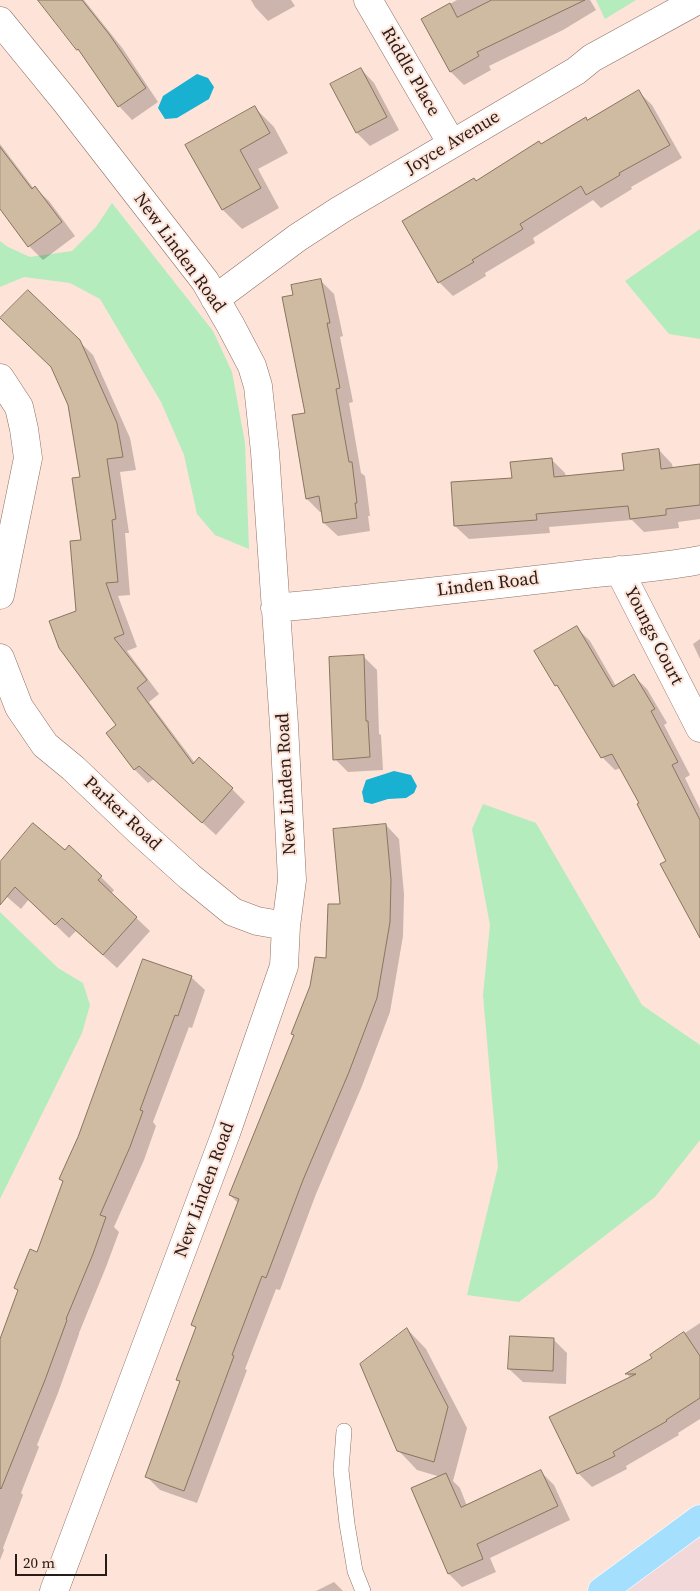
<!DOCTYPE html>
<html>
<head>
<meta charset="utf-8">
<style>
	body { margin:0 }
	#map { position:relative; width:700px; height:1591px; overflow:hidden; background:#fee3d8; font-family:"Source Serif 4",serif }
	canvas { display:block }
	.scale { position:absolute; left:15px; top:1554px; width:92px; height:22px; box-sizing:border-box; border:2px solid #271c17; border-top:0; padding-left:6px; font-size:15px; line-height:18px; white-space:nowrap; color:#271c17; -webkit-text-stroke:4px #fee3d8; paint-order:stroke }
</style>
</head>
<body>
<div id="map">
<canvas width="700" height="1591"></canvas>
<div class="scale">20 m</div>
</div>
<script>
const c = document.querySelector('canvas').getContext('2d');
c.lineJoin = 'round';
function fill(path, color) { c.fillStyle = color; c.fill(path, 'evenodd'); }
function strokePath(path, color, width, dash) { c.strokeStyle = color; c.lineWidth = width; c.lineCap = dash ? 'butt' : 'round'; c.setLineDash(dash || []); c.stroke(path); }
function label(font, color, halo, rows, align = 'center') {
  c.font = font + ' "Source Serif 4",serif'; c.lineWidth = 4; c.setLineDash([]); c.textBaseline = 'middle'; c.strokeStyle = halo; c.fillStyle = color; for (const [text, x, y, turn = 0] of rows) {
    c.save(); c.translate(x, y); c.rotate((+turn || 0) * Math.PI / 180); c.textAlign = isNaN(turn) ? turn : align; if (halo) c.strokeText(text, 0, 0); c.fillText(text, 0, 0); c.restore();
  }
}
fill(new Path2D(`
	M700,1519V1591H602Z`), '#f3d8da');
fill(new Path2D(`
	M596,0H636L605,19Z
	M112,203L213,331L232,372L245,443L249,549L215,535L197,514L184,455L161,402L100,299L70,283L24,277L0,287V241L8,247L30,257L72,251L96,227Z
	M700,229V339L669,334L625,281Z
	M483,804L536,823L642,1005L700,1045V1140L655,1197L519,1302L467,1295L498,1167L483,995L490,925L472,829Z
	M0,912L58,968L83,983L90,1005L82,1033L0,1199Z`), '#b4ecbd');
fill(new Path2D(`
	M197,74L208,78L214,87L209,99L177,118L165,119L158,108L163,96Z
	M394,771L411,775L417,786L414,793L406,798L388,799L372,804L364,802L362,792L366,780Z`), '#18b1d2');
fill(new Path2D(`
	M40,0H84L123,49L158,102L132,120L119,106L85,57L78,49Z
	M251,0H291L295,6L268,21L255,7Z
	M457,0H590L596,10L563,30L489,66L491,70L464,85L451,72L422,20Z
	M361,69L374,83L399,130L370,146L357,133Z
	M639,92L652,105L682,158L631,187L632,189L601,208L593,200L533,238L535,243L485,273L486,276L453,296L439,282L477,182Z
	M255,108L274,127L288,153L258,169L279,208L242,229L223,210L187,145Z
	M0,144L34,189L35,188L49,201L75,236L43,260L29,246L0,206Z
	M320,280L334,294L343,336L340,337L353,402L349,403L361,473L365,476L370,516H368L370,531L338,536L324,523L323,512H320L307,499V414L294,296Z
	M28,291L93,355L130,438L136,470L120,472L129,533H125L130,595L118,596L137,647L127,651L159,694L149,702L195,763L232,789L245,802L216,835L154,779L148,783L135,770L107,733L118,725L77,612L82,541L81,478L69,405Z
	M659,450L672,464L673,469L700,465V519L678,522L679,528L644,532L632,520L549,527L550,533L469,539L455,526L513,479L552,460L565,473L566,477L626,471Z
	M577,628L590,641L616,686L634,676L647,689L667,723L664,725L690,775L685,778L700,809V936L668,861L640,803L621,768L615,770L602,757L564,693L556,685Z
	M700,639V659L693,644Z
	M363,656L377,670L379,734L381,735L383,770L348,772L335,759Z
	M386,825L399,839L404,894L403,936L390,1012L362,1086L316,1194L280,1290L276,1289L245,1369L247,1370L197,1503L160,1490L147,1477L181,1383L178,1380L197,1328L193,1325L238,1203L230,1195L295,1036L292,1034L328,960L341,905Z
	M65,851L101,877L114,890L111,894L150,931L117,968L76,931L69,938L29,899L21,909L0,891V864Z
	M191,977L205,990L192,1028L189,1027L153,1122L156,1126L144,1160L114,1227L119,1232L106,1267L79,1333V1334L58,1393L37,1445L39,1447L21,1493L23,1495L3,1548L4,1550L0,1560V1343L38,1254L64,1182L60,1179Z
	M700,1323V1419L678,1433L679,1435L626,1466L627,1469L592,1487L578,1473L551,1418L631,1378L627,1374L654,1359L652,1355Z
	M407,1329L426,1349L467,1428L453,1481L460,1488L467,1506L541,1472L554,1485L570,1520L490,1558L496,1572L462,1587L449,1574L441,1477L417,1470L398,1450Z
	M553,1339L567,1353L566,1384L523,1382L509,1369Z
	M334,1582L343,1591H316Z`), '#0003');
const building = new Path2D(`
	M38,0H82L109,34L146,88L118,107L78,49L77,50Z
	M492,0H585L477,52L479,56L450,72L421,19L450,3L457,17Z
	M361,68L387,117L356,133L330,84Z
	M639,90L670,145L619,173L620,175L586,195L581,186L520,224L523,229L472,260L474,262L438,283L402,221L474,178L476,181L539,141L541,144L586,117L587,120Z
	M255,106L270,133L240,150L261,188L222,210L185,145Z
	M0,147L32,189L35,186L62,222L28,247L0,209Z
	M321,279L330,323H327L340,388L336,389L349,462H352L357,503H355L357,518L323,523L319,496L306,499L292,415L305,413L282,297L293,295L291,285Z
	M28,290L80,340L117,423L123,457L107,459L116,519L112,520L118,582L106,583L124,634L114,638L147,680L137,688L193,764L199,757L233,788L202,823L139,766L134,770L106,733L116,725L59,648L49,621L76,611L70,541L81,540L72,478L80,477L68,405L51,367L0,318Z
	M659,449L661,469L700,464V505L666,509V515L630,519L628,506L536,514L537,520L454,526L451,482L512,478L510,462L552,458L554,477L624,470L622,454Z
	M577,626L613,687L634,674L655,709L651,711L678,762L672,765L700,820V938L660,864L666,861L637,804L639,803L612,754L601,758L557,685L555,686L534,651Z
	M364,655L366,721H368L370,757L333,760L329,657Z
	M33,823L65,850L69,845L102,876L98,880L137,917L103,955L62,918L55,925L15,887L0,905V862Z
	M386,824L391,880L390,922L377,998L349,1072L303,1180L266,1278L262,1276L232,1355L234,1356L184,1491L145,1477L180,1381L176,1380L196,1327L191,1325L239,1199L229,1195L294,1035L291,1034L310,986L315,957L326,958L328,904H340L333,829Z
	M143,959L192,976L178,1016L175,1015L140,1110L143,1111L130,1147L100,1215L106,1217L93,1254L66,1319L67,1320L45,1380L1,1489L0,1488V1339L18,1290L14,1288L30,1249L37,1252L63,1181L59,1179L78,1137Z
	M407,1328L448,1407L434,1462L397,1451L360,1364Z
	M684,1332L700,1356V1398L666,1420L667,1421L613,1452L615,1456L577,1474L549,1417L636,1374H625L652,1358L650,1355Z
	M510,1336L554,1338L553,1371L508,1369Z
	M541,1470L558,1506L477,1544L483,1559L448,1574L411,1488L446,1473L461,1507Z`);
fill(building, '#cfbaa2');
strokePath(building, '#88755e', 1);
const service = new Path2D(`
	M344,1431L341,1470L347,1524L355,1571L363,1591`);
const minor = new Path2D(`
	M368,0L452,144
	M0,21L66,102L205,281L231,326L252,366L258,386L265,452L284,725L292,880L286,926L284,966L226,1133L54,1591
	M215,299L297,238L340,210L576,71L592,58L698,0
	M0,378L19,407L24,429L28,458L0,595
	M619,570L700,728
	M275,608C371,599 466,588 561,577C607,571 654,569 700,560
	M0,658L19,707L45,745L73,768L139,831L190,877L233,912L257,921L286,926`);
const primary = new Path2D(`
	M602,1591L700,1519`);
strokePath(service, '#8e7165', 16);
strokePath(minor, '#8e7165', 29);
strokePath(primary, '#fff', 29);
strokePath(service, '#fff', 15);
strokePath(minor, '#fff', 28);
strokePath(primary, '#a4dffe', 28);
label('18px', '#271c17', '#fee3d8', [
	["Riddle Place",410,72,60],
	["Joyce Avenue",453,143,-31],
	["New Linden Road",179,253,54],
	["Linden Road",488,585,-7],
	["Youngs Court",653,636,63],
	["New Linden Road",287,784,-93],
	["Parker Road",122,814,43],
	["New Linden Road",205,1190,-70]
]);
</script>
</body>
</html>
